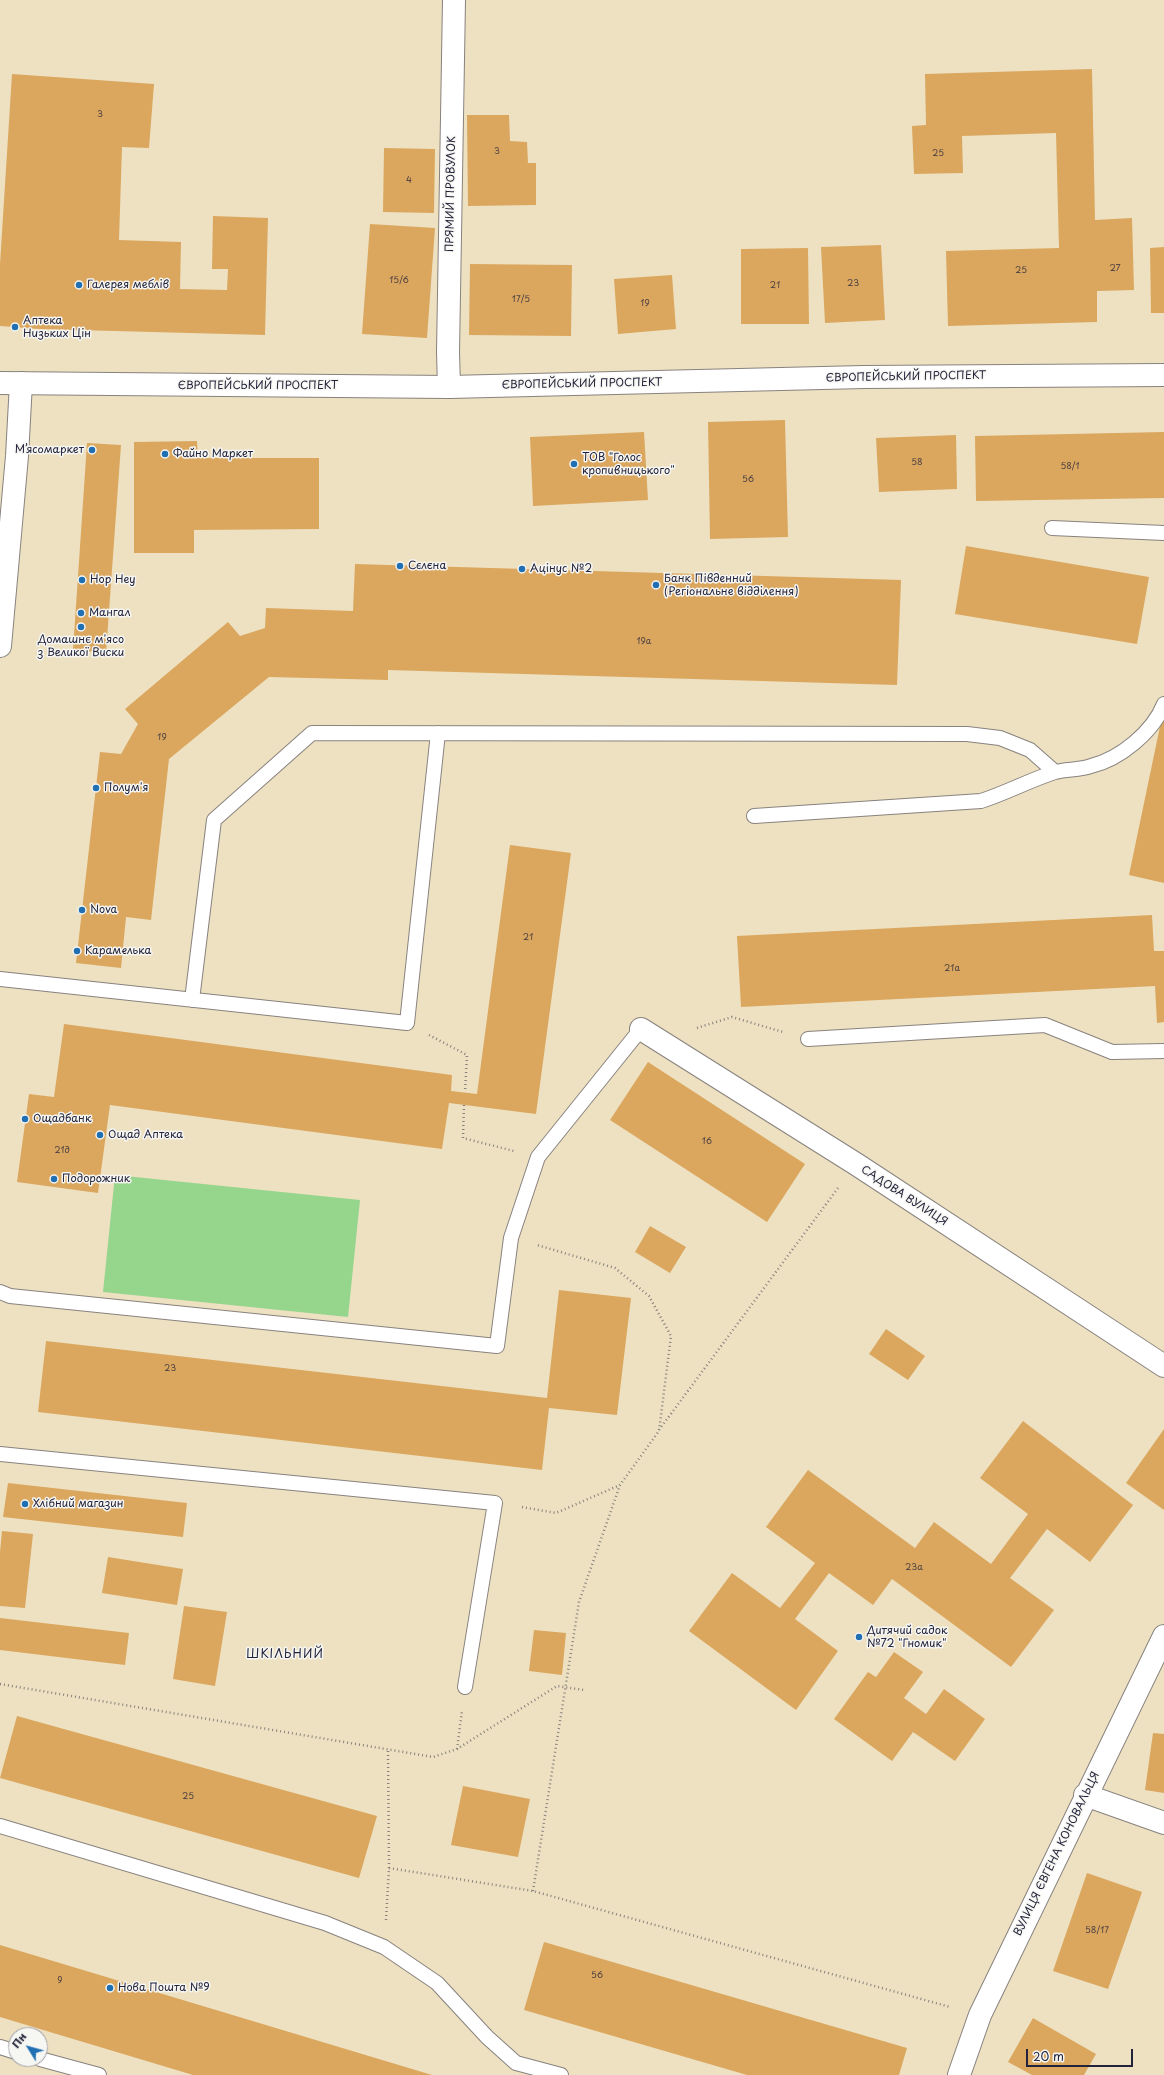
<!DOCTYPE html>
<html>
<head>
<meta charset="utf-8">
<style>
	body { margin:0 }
	#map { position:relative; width:1164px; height:2075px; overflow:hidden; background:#ede1c2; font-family:"Playpen Sans",sans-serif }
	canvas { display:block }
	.north { position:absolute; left:8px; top:2027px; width:40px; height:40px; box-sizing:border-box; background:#f6f6f2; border:1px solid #a1a1a9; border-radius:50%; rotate:307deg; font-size:11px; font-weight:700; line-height:16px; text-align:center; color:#22223b }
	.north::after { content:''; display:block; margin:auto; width:14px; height:18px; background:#1f6fb2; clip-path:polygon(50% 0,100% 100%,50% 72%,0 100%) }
	.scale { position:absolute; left:1026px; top:2049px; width:107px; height:18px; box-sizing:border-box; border:2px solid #22223b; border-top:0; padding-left:5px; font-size:12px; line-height:14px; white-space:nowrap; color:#22223b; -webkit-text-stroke:3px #f6f6f2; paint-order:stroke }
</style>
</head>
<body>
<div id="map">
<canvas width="1164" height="2075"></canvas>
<div class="north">Пн</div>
<div class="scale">20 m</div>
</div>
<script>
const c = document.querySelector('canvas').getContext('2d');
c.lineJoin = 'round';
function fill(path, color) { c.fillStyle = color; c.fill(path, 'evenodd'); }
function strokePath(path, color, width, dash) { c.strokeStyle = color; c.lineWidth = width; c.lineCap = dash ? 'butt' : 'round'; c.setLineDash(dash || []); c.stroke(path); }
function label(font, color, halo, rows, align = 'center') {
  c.font = font + ' "Playpen Sans",sans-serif'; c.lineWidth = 3; c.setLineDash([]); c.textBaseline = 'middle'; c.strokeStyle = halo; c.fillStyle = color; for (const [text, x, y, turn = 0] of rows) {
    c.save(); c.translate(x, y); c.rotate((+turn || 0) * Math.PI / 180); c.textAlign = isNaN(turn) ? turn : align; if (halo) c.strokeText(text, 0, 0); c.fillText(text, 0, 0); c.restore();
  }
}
fill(new Path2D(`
	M115,1175L360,1200L348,1317L103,1292Z`), '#95d58c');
fill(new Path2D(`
	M1092,69L1095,220L1132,218L1134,290L1097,291V322L948,326L946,251L1059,248L1056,133L962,136L963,173L914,174L912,126L926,125L925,74Z
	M12,74L154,84L149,148L122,147L119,240L181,242L180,289L227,290L228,269H212L213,216L268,218L265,335L39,329L0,326V264Z
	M467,115H509L510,141L527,142L528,163H536V205L468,206Z
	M384,148L435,149L434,213L383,212Z
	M370,224L435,228L427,338L362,334Z
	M881,245L885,320L825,323L821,247Z
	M1164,247V313H1151L1150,248Z
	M808,248L809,324H741V249Z
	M470,264L572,265L571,336L469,335Z
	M672,275L676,329L618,334L614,279Z
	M785,420L788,537L710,539L708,422Z
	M644,432L648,500L533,506L530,437Z
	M1164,432V498L976,501L975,436Z
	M956,435L957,489L879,492L876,438Z
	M197,441L198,458H319V529L194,530V553H134V442Z
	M87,443L121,445L106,653L73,650Z
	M966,546L1149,577L1137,644L955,614Z
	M355,564L901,580L897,685L388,670V680L269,677L169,759L151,920L126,917L121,968L76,963L100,752L121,754L138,724L125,709L228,622L240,636L265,628L266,608L353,611Z
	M1163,712H1164V883L1129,875Z
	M510,845L571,853L536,1114L449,1103L442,1149L110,1105L98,1193L17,1182L29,1094L54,1097L64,1024L452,1075L451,1091L477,1094Z
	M1152,915L1154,951H1164V1022L1157,1023L1155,986L741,1007L737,936Z
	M648,1062L805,1164L767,1222L610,1120Z
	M650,1226L686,1247L670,1273L635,1252Z
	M559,1290L631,1298L617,1415L549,1408L542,1470L38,1412L46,1341L547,1398Z
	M886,1329L925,1356L908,1380L869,1354Z
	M1023,1421L1133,1505L1090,1562L1047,1529L1010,1578L1054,1610L1011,1667L892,1579L873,1605L829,1573L795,1619L838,1651L796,1710L689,1631L732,1573L780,1608L815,1563L766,1527L808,1470L915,1548L934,1522L991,1564L1028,1514L980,1478Z
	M1164,1429V1510L1126,1483Z
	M8,1483L187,1503L183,1537L3,1517Z
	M2,1531L33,1534L25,1608L0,1606V1552Z
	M108,1557L183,1569L177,1605L102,1593Z
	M184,1606L227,1612L215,1686L173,1679Z
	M0,1618L129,1633L125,1665L0,1650Z
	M534,1630L566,1633L562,1675L529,1671Z
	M894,1652L923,1672L904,1698L926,1714L944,1689L985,1719L955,1761L913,1732L892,1761L834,1719L868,1672L876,1677Z
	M17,1716L377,1816L359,1878L0,1778Z
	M1153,1733L1164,1734V1793L1145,1790Z
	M463,1786L530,1799L518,1857L451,1845Z
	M1087,1873L1142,1892L1108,1989L1053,1971Z
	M544,1942L907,2048L899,2075H747L524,2010Z
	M0,1945L432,2075H193L0,2017Z
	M1033,2018L1096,2054L1084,2075H1032L1008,2062Z`), '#dba75e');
const lane = new Path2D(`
	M1052,528L1164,533
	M754,816L981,801C1006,793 1030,780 1055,772C1067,769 1080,770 1091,766C1120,759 1153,732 1164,704
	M0,979L407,1023L438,733
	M192,1000L214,820L312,733L967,734L1000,738L1030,750L1055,772
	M808,1039L1045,1025L1112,1052L1164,1051
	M0,1292L10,1296L497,1346L511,1238L538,1157L641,1029
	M0,1454L495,1503L465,1687
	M0,1826L325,1923L384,1947L437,1983L487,2037L516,2063L561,2075
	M0,2047L16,2052
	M40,2059L99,2075`);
const street = new Path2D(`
	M449,387L448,352L454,0
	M641,1029L856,1164L1164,1366
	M1085,1795L1164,1823
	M959,2075L980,2015L1164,1636`);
const secondary = new Path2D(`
	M0,646L17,456L21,383`);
const primary = new Path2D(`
	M0,383L449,387L864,377L1164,375`);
strokePath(lane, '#88827e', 16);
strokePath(street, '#88827e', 24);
strokePath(secondary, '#88827e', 24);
strokePath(primary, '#88827e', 24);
strokePath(new Path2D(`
	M697,1028L732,1017L783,1032
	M429,1035L467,1055L465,1092
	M464,1105L463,1138L514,1151
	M659,1430L838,1188
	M522,1507L556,1513L620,1485
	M0,1684L433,1757L457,1749L557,1686L584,1690
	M457,1749L462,1711
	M389,1868L533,1891L950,2007
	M533,1891L579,1602L620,1485L659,1431L671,1336L649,1296L615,1268L537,1245
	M386,1920L389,1868L388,1750`), '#88827e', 2.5, [1, 3]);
strokePath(lane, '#fff', 14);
strokePath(street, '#fff', 22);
strokePath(secondary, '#fff', 22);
strokePath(primary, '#fff', 22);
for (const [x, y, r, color] of [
	[79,285,4,"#1f6fb2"],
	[15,327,4,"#1f6fb2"],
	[92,450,4,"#1f6fb2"],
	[165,454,4,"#1f6fb2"],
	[574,464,4,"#1f6fb2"],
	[400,566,4,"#1f6fb2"],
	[522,569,4,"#1f6fb2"],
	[82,580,4,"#1f6fb2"],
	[656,585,4,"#1f6fb2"],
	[81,613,4,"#1f6fb2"],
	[81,627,4,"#1f6fb2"],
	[96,788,4,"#1f6fb2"],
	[82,910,4,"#1f6fb2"],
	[77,951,4,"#1f6fb2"],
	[25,1119,4,"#1f6fb2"],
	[100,1135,4,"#1f6fb2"],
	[54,1179,4,"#1f6fb2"],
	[25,1504,4,"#1f6fb2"],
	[859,1637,4,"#1f6fb2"],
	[110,1988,4,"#1f6fb2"]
]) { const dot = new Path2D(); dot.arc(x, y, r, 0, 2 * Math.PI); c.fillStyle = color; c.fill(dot); strokePath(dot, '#f6f6f2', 1.5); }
label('9px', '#504344', null, [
	["3",100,115],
	["3",497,152],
	["25",938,154],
	["4",409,181],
	["27",1115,269],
	["25",1021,271],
	["15/6",399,281],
	["23",853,284],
	["21",775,286],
	["17/5",521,300],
	["19",645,304],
	["58",917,463],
	["58/1",1070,467],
	["56",748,480],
	["19а",644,642],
	["19",162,738],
	["21",528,938],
	["21а",952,969],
	["16",707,1142],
	["21д",62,1151],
	["23",170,1369],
	["23а",914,1568],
	["25",188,1797],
	["58/17",1097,1931],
	["56",597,1976],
	["9",60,1981]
]);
label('11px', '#22223b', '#f6f6f2', [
	["ПРЯМИЙ ПРОВУЛОК",451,194,-89],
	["ЄВРОПЕЙСЬКИЙ ПРОСПЕКТ",906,377,-1],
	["ЄВРОПЕЙСЬКИЙ ПРОСПЕКТ",582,384,-1],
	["ЄВРОПЕЙСЬКИЙ ПРОСПЕКТ",258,386],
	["САДОВА ВУЛИЦЯ",904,1196,33],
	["ВУЛИЦЯ ЄВГЕНА КОНОВАЛЬЦЯ",1057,1854,-64]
]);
label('11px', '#22223b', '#f6f6f2', [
	["Галерея меблів",87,285],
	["Аптека",23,321],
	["Низьких Цін",23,334],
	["Мʼясомаркет",84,450,"right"],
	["Файно Маркет",173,454],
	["ТОВ \"Голос",582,458],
	["кропивницького\"",582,471],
	["Сєлєна",408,566],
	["Ацінус №2",530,569],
	["Банк Південний",664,579],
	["(Регіональне відділення)",664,592],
	["Hop Hey",90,580],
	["Мангал",89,613],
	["Домашнє м'ясо",81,640,"center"],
	["з Великої Виски",81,653,"center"],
	["Полум'я",104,788],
	["Nova",90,910],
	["Карамелька",85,951],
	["Ощадбанк",33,1119],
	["Ощад Аптека",108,1135],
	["Подорожник",62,1179],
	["Хлібний магазин",33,1504],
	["Дитячий садок",867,1631],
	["№72 \"Гномик\"",867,1644],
	["Нова Пошта №9",118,1988]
], 'left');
c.letterSpacing = '1px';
label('12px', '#22223b', '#f6f6f2', [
	["ШКІЛЬНИЙ",285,1655]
]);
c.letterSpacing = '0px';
</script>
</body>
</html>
